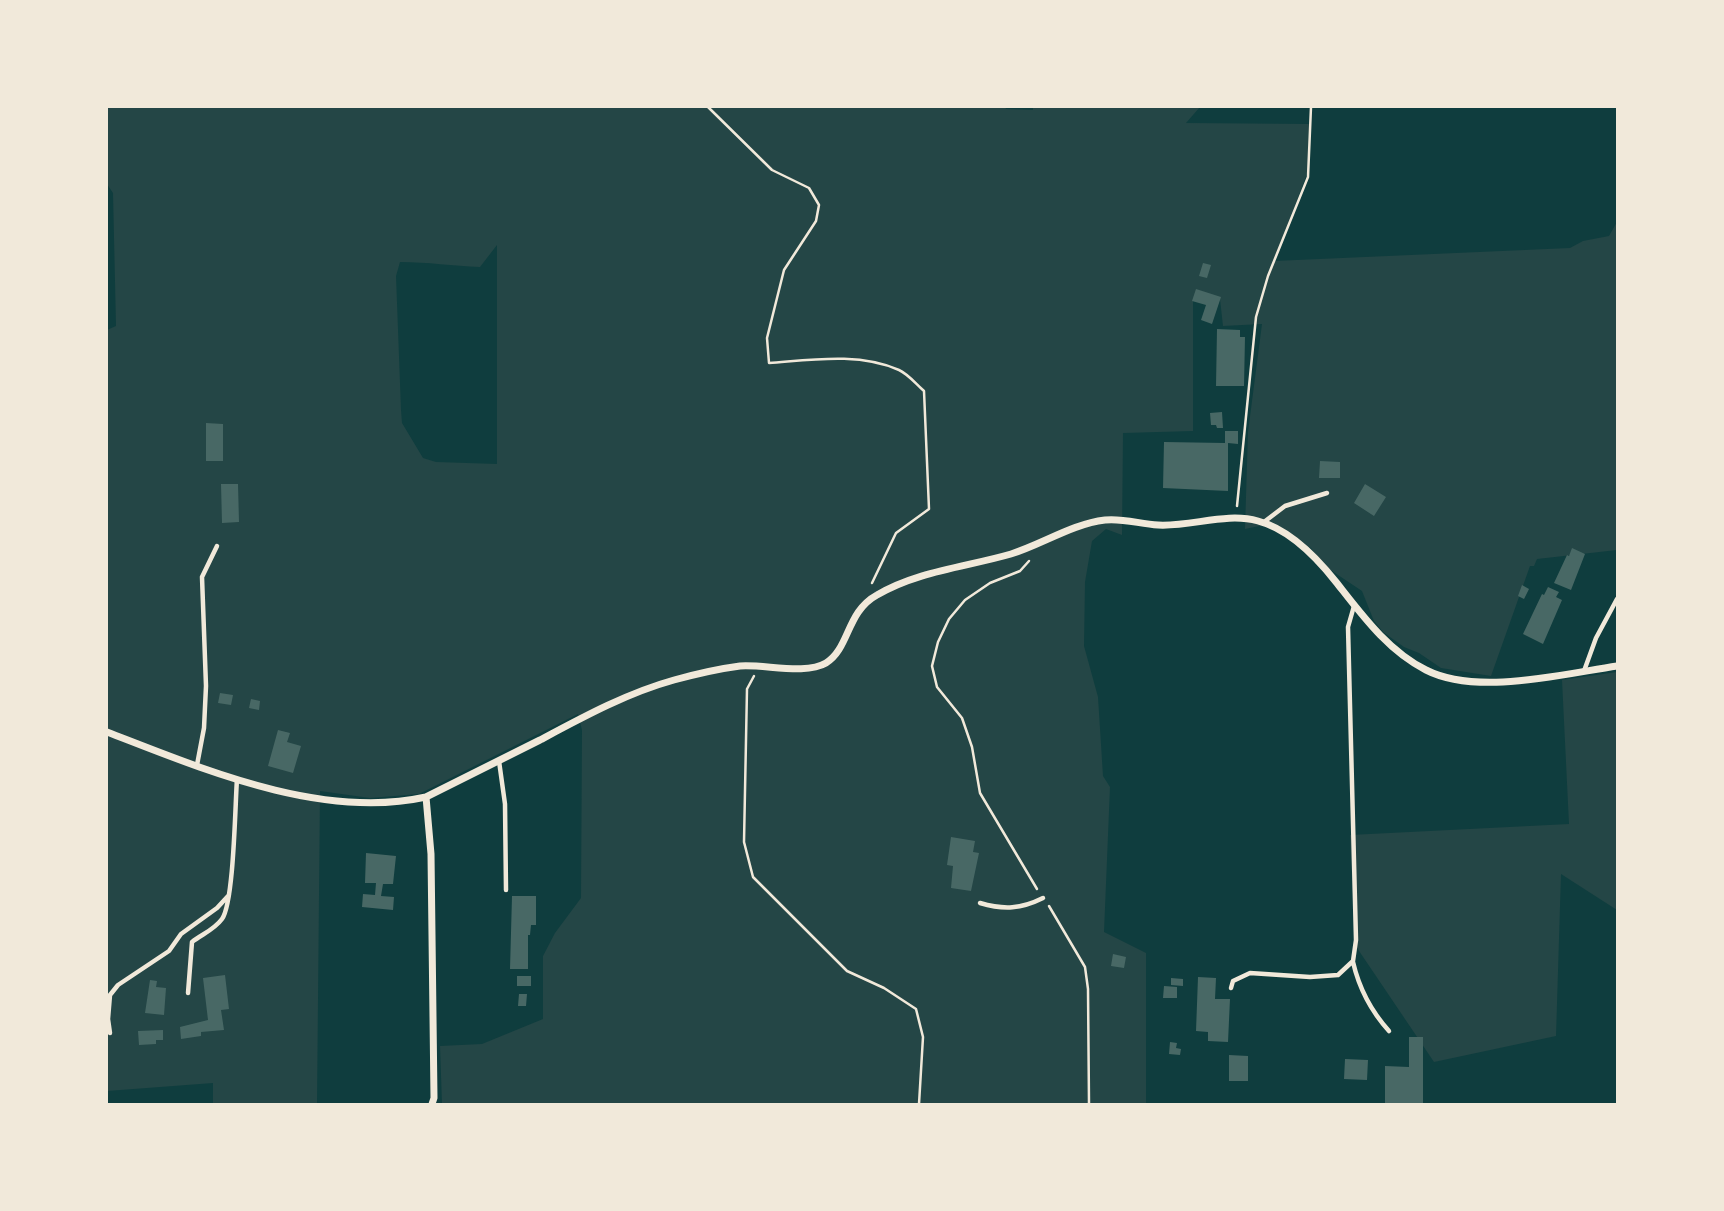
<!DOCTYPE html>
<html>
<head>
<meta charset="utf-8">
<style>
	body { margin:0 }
	#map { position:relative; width:1724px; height:1211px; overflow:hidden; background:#0f3d3e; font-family:"Roboto Serif",serif }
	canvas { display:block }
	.frame { position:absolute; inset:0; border:108px solid #f1e9da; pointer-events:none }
</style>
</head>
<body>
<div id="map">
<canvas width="1724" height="1211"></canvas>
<div class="frame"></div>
</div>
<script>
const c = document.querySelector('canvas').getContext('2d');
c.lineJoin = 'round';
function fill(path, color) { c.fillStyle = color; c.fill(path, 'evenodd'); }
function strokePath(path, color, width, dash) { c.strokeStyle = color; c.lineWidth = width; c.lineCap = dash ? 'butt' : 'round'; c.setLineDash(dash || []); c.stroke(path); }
fill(new Path2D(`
	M107,107H1005L1006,109L1033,110V107H1200L1186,123L1309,124L1308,171L1274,261L1570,248L1583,241L1609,236L1617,222V550L1537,559L1534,566H1530L1491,676L1441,668L1419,653L1404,647L1383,632L1374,621L1362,591L1329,569L1318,559L1311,548L1264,525L1245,529L1248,432L1262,324L1223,326L1220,299L1193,301V431L1123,433L1122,535L1106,529L1092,541L1085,582L1084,646L1098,697L1103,776L1110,787L1104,932L1146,953V1104H442L440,1046L482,1044L543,1019V956L555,933L581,898L582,730L578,714L419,794L370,798L320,791L317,1104H213V1083L107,1091V330L116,326L113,193L107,184ZM497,245V464L436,462L423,458L402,423L401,410L396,276L400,262C428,262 453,266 480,267Z
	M1617,672V910L1561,874L1556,1036L1434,1062L1355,945L1350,835L1569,824L1562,680Z`), '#244646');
fill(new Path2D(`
	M1203,263L1211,265L1207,278L1199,276Z
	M1196,289L1221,297L1212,324L1201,320L1206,305L1192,301Z
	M1217,329L1240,330V337H1245L1244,386H1216Z
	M1222,412L1223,428H1217L1216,425H1211L1210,413Z
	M206,423L223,424V461H206Z
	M1225,431H1238V444L1228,443V491L1163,488L1164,442L1225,443Z
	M1320,461L1340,462V478H1319Z
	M221,484H238L239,522L222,523Z
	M1365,484L1386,497L1374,516L1354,503Z
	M1572,548L1585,554L1571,590L1554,583L1567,555L1569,556Z
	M1522,585L1529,589L1524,599L1518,596Z
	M1548,587L1559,592L1556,597L1562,600L1543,644L1523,634L1542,594L1544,595Z
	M220,693L233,695L231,705L218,703Z
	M251,699L260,701L259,710L249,708Z
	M278,730L290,733L287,742L301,746L293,773L268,766Z
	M951,837L975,841L973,852L979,853L971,891L951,888L953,866L947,865Z
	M366,853L396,856L393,884H383L381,896L394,897L393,910L362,907L363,894L375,895L376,883H365Z
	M512,896H536V925H531L530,935H528V969H510Z
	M1113,954L1126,957L1124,968L1111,966Z
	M225,975L229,1009L221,1010L224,1030L201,1032V1036L181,1039L180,1027L208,1020L203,978Z
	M517,976H531V986H517Z
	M1198,977L1216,978L1215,999H1230L1228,1042L1208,1041V1032L1196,1031Z
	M1171,978L1183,979V986L1171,985Z
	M150,980L157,981L156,987L166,988L164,1015L145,1013Z
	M1164,986L1177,987V998H1163Z
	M519,994H527L526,1006H518Z
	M163,1030V1040H156V1044L139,1045L138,1031Z
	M1409,1037H1423V1104H1385V1066L1409,1067Z
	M1170,1042L1177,1043L1176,1048L1181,1049L1180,1055L1169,1054Z
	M1229,1055L1248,1056V1081H1229Z
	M1345,1059L1368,1060L1367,1080L1344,1079Z`), '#486865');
strokePath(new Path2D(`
	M708,107L772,170L809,188L819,205L816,221L784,270L767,338L769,363C810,360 859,352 899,370C908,374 916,384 924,391L929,509L896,533L872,583
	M1237,506L1256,317L1268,276L1308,177L1311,107
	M1029,561L1020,571L990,583L965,600L949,619L938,642L932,666L937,687L962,718L972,747L980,793L1037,889
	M754,676L747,689L744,842L753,877L847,971L884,988L916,1009L923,1037L919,1104
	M1049,906L1085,967L1088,989L1089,1104`), '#f1e9da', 2.5);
strokePath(new Path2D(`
	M1264,522L1285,506L1327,493
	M1584,671L1596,638L1617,599
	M499,761L505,804L506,890
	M197,765L204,728L206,686L202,577L217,546
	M980,903C1004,910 1021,909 1043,898
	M1353,962C1359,988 1371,1011 1389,1031
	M1231,988L1233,981L1250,973L1310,977L1338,975L1353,961L1356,940L1348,627L1354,606
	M188,993L192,942C202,934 214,930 222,919C234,902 235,806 237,779
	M110,1033L108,1019L110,995L118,985L169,951L181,934L217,908L229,895`), '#f1e9da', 4.5);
strokePath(new Path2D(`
	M107,732C203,769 321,820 426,797C464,778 502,759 540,740C583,717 627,693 674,680C696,674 717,669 740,666C764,664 806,675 826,663C850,648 846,612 877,595C918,571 966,567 1011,554C1043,544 1072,524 1105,520C1123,518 1140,524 1158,525C1191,527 1226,512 1258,521C1289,529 1317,558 1336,582C1362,615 1388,651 1426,670C1477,696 1563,674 1617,666
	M426,797L431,854L434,1098L432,1104`), '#f1e9da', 7);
</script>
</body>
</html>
